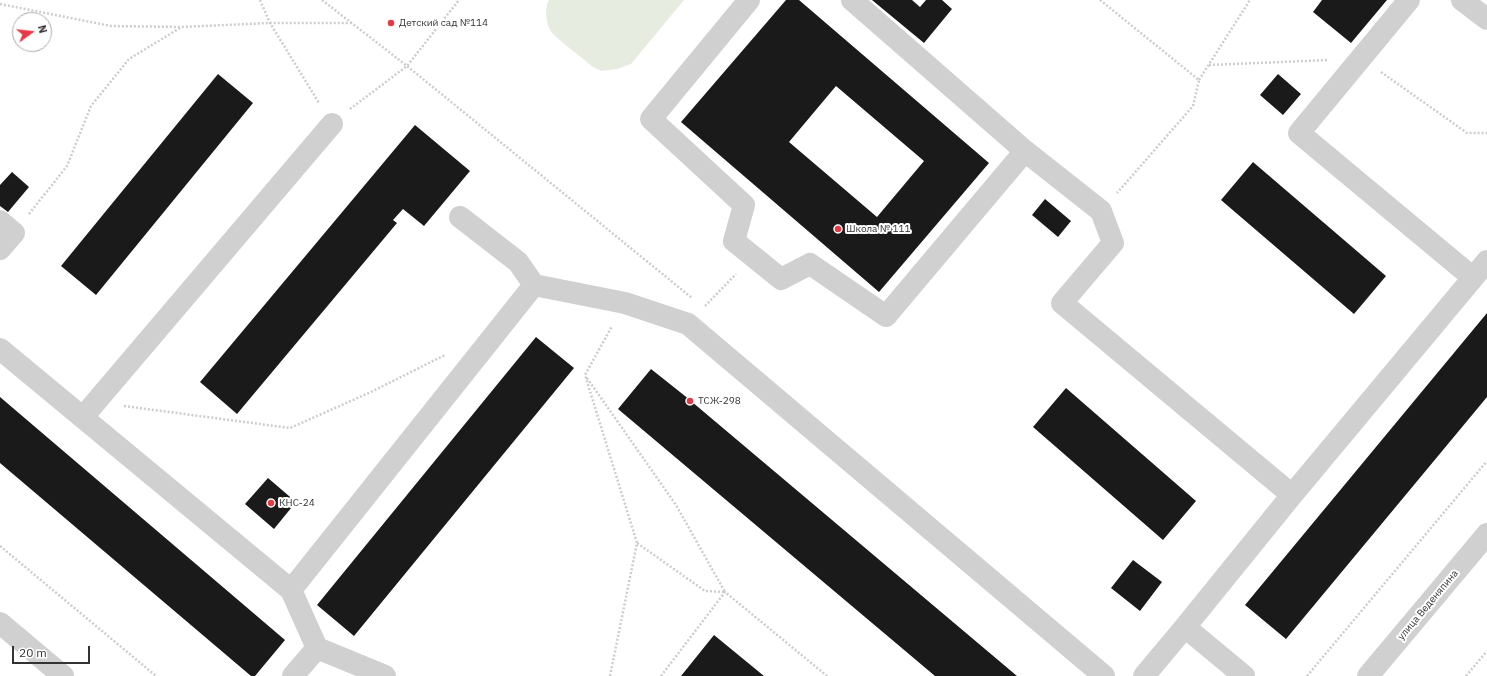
<!DOCTYPE html>
<html>
<head>
<meta charset="utf-8">
<style>
	body { margin:0 }
	#map { position:relative; width:1487px; height:676px; overflow:hidden; background:#fff; font-family:"IBM Plex Sans",sans-serif }
	canvas { display:block }
	.north { position:absolute; left:12px; top:12px; width:40px; height:40px; box-sizing:border-box; background:#fff; border:1px solid #adadad; border-radius:50%; rotate:75deg; font-size:11px; font-weight:700; line-height:16px; text-align:center; color:#333 }
	.north::after { content:''; display:block; margin:auto; width:14px; height:18px; background:#e63946; clip-path:polygon(50% 0,100% 100%,50% 72%,0 100%) }
	.scale { position:absolute; left:12px; top:646px; width:78px; height:18px; box-sizing:border-box; border:2px solid #333; border-top:0; padding-left:5px; font-size:12px; line-height:14px; white-space:nowrap; color:#333; -webkit-text-stroke:3px #fff; paint-order:stroke }
</style>
</head>
<body>
<div id="map">
<canvas width="1487" height="676"></canvas>
<div class="north">N</div>
<div class="scale">20 m</div>
</div>
<script>
const c = document.querySelector('canvas').getContext('2d');
c.lineJoin = 'round';
function fill(path, color) { c.fillStyle = color; c.fill(path, 'evenodd'); }
function strokePath(path, color, width, dash) { c.strokeStyle = color; c.lineWidth = width; c.lineCap = dash ? 'butt' : 'round'; c.setLineDash(dash || []); c.stroke(path); }
function label(font, color, halo, rows, align = 'center') {
  c.font = font + ' "IBM Plex Sans",sans-serif'; c.lineWidth = 4; c.setLineDash([]); c.textBaseline = 'middle'; c.strokeStyle = halo; c.fillStyle = color; for (const [text, x, y, turn = 0] of rows) {
    c.save(); c.translate(x, y); c.rotate((+turn || 0) * Math.PI / 180); c.textAlign = isNaN(turn) ? turn : align; if (halo) c.strokeText(text, 0, 0); c.fillText(text, 0, 0); c.restore();
  }
}
fill(new Path2D(`
	M549,0H684L631,64L617,69L601,71L593,67C585,60 554,37 550,30C546,22 544,8 549,0Z`), '#e6ecdf');
fill(new Path2D(`
	M786,0H799L989,163L879,292L681,122ZM836,86L924,161L877,217L789,142Z
	M872,0H912L920,7L926,0H942L952,9L924,43Z
	M1322,0H1387L1351,43L1313,12Z
	M218,74L253,103L96,295L61,266Z
	M1278,74L1301,94L1283,115L1260,95Z
	M415,125L470,171L424,226L403,209L393,220L397,223L237,414L200,382Z
	M1253,162L1386,276L1354,314L1221,200Z
	M12,172L29,187L8,212L0,206V185Z
	M1045,199L1071,221L1058,237L1032,215Z
	M1487,313V397L1286,639L1245,605Z
	M536,337L574,368L354,636L317,605Z
	M651,369L685,396L1017,676H935L618,409Z
	M1066,388L1196,501L1163,540L1033,427Z
	M0,397L285,640L255,676H251L0,463Z
	M268,478L296,502L274,529L245,504Z
	M1133,560L1162,582L1140,611L1111,588Z
	M714,635L764,676H681Z`), '#1a1a1a');
strokePath(new Path2D(`
	M260,0L270,23L319,103
	M322,0L407,66L692,298
	M1100,0L1199,80L1193,106L1117,193
	M0,4L111,26L181,27L270,23H351
	M1209,65L1328,60
	M1381,72L1467,133H1487
	M1199,80L1250,0
	M350,109L407,66L459,0
	M29,214L67,166L91,106L129,59L180,28
	M705,306L736,274
	M587,378L676,505L725,592L705,591L637,543
	M124,406L290,428L371,392L445,355
	M0,546L156,676
	M610,676L637,543L585,375L612,326
	M661,676L725,592L827,676
	M1307,676L1487,461
	M1466,676L1487,651`), '#cdcdcd', 2.5, [2, 2]);
strokePath(new Path2D(`
	M749,0L651,119L744,205L734,241L781,279L810,264L886,316L1025,151
	M852,0L1025,151L1101,211L1113,243L1062,303L1292,495
	M1409,0L1299,133L1472,277
	M1462,0L1487,19
	M460,217L518,262L534,285L625,303L688,324L1104,676
	M0,221L14,233L0,249
	M0,349L291,590
	M83,417L332,124
	M0,623L63,676
	M1185,627L1292,495L1487,261
	M317,648L291,590L534,285
	M293,676L317,648L385,676
	M1144,676L1185,627L1244,676
	M1368,676L1487,534`), '#d0d0d0', 22);
for (const [x, y, r, color] of [
	[391,23,4,"#e63946"],
	[838,229,4,"#e63946"],
	[690,401,4,"#e63946"],
	[271,503,4,"#e63946"]
]) { const dot = new Path2D(); dot.arc(x, y, r, 0, 2 * Math.PI); c.fillStyle = color; c.fill(dot); strokePath(dot, '#fff', 1.5); }
label('10px', '#333', '#fff', [
	["Детский сад №114",399,23],
	["Школа № 111",846,229],
	["ТСЖ-298",698,401],
	["КНС-24",279,503]
], 'left');
label('10px', '#333', '#fff', [
	["улица Веденяпина",1428,605,-50]
]);
</script>
</body>
</html>
